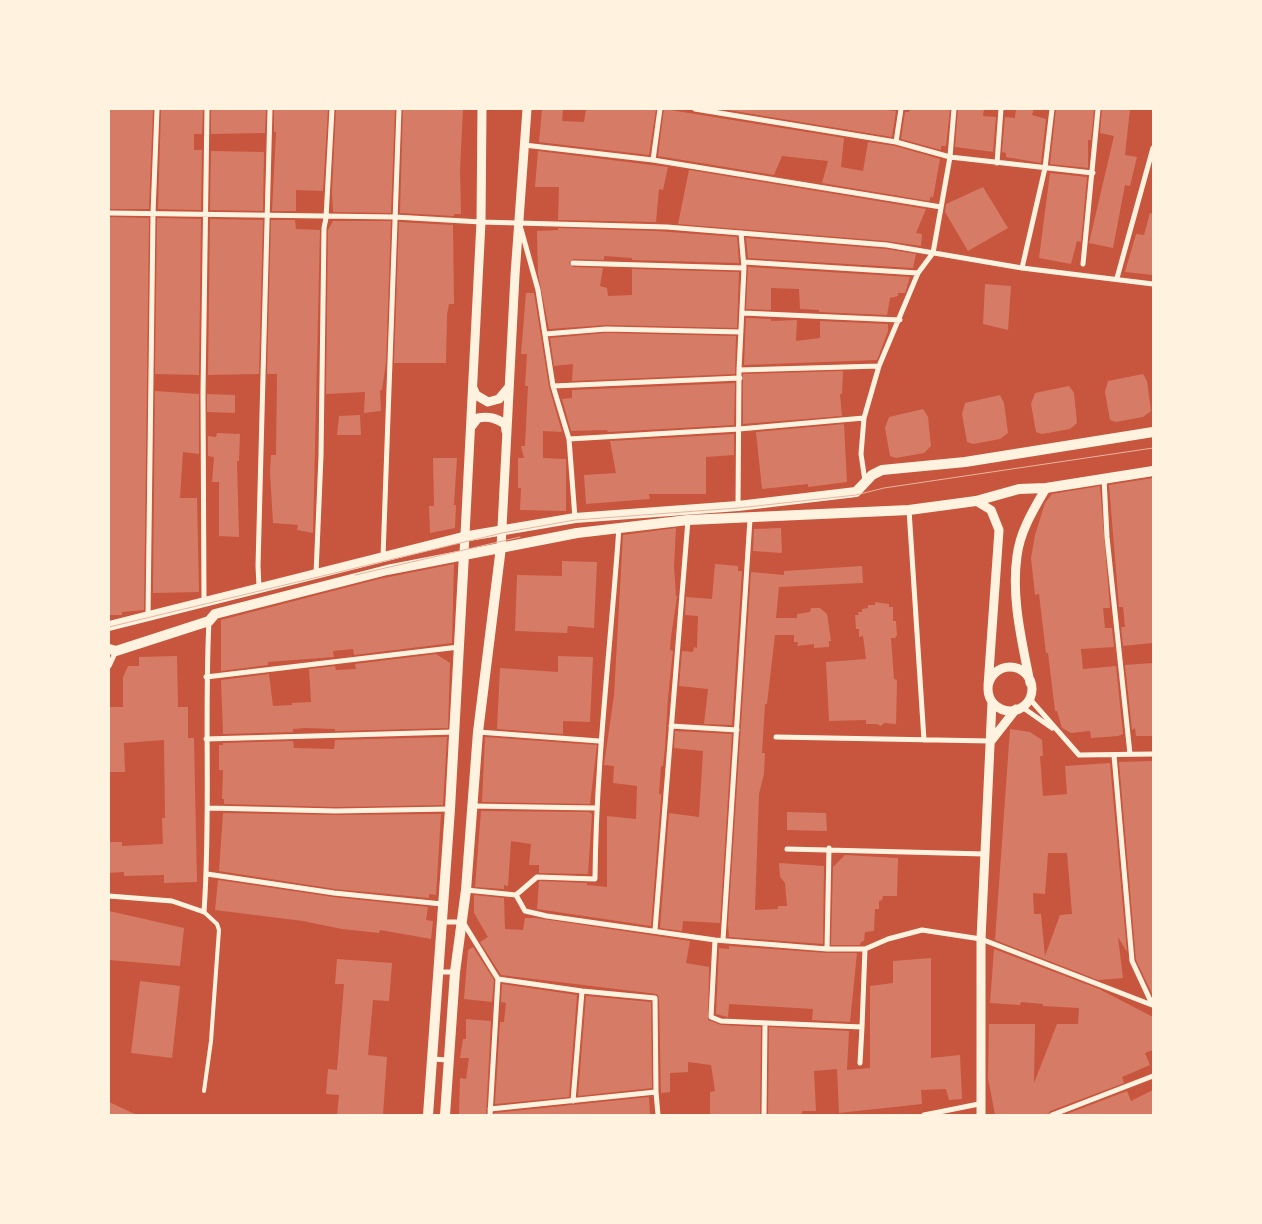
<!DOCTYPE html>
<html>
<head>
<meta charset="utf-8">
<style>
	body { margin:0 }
	#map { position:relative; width:1262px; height:1224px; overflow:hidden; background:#c8553d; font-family:Manrope,sans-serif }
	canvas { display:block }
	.frame { position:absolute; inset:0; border:110px solid #fff3e0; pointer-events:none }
</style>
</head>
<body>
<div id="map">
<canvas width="1262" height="1224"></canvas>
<div class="frame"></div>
</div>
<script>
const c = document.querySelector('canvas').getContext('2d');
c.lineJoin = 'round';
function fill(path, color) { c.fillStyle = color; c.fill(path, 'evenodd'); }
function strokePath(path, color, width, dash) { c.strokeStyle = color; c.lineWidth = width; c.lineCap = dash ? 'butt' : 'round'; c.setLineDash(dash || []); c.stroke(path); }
fill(new Path2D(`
	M109,109H153L149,209H109Z
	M161,109H203L202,134H194V150H202L201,210L158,209Z
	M211,109H266L265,133L211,134Z
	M274,109H328L323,191L296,190V211H272L276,132H274Z
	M336,109H395L391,213L333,212L332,192Z
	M403,109H463L460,170L461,214H454V216L400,213Z
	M542,109H563L562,121L584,122L586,109H656L649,155L539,142Z
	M664,109L844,138L841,167L863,171L868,142L895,146L940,159L933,198L931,196L929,201L822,183L828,161L782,156L774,175L658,156Z
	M722,109H879L896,111L892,137Z
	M910,109H950L946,146H941V150L901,139L905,112H909Z
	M958,109H984L983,116L996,117L993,152L955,147Z
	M1016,109H1034L1032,115L1046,119L1041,163L1006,157V153L1002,152L1005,117L1015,118Z
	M1056,109H1094L1091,140H1088V168L1050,164Z
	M1102,109H1130L1125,155L1137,157L1130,186L1125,185L1113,248L1089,243L1114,136L1100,133Z
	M211,151L264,152L263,211L210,210Z
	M538,151L668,167L663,190L659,189L656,222L558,220L559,187H535Z
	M689,170L926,209L916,233L922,234L921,246L887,241L678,224Z
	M1050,173L1087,177L1081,242L1077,241L1071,264L1039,258Z
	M983,187L1008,228L968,251L945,212L946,204Z
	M1150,213L1153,214V275L1125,272L1136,234L1144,235Z
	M109,217L149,218L144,610L122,612V615H109Z
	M157,218L201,219L199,375L155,374Z
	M210,219L263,220L259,374L208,375Z
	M271,220H295L296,229L320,230L313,533L297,530L298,525L273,523L270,472L271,455H276L277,374H267Z
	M333,221H391L386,362L382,390H380L381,411L364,413L365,392L326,394L328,230Z
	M399,222L453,225L454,304H449L447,315L446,363H394Z
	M558,228L656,231L737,237L739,263L632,260V258L604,256V260L573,259L569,263L573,267L603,268L600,286L607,288L608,296L632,295V269L739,272L737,328L606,325L549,329L538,274L537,231L558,230Z
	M746,238L886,249L916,254L913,268L748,258Z
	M748,267L910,277L905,293H898V296L890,298L887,315L819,312V310L800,309L799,289L771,288V310L746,309Z
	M985,284L1011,286L1008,330L983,324Z
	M526,293H534L549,387L562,432L543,431V458L566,459V511L520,510L521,488H518V458H524L521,446H525L528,386H525L527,354H521Z
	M746,318L771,319V321L797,320L796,341L820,338V321L888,324V331L877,360L744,365Z
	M606,333L736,336L735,374L572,381L573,364L554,366L550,338Z
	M843,371L842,394H840L842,416L743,424V374Z
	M1143,374L1147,381L1151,411L1143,417L1116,422L1110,420L1105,392L1108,381Z
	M735,383L734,425L608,432L607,430L571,431L562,399L572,398V390Z
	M1069,386L1074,393L1077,423L1070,429L1042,434L1036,432L1031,404L1035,393Z
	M155,391L199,394V454L183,452L180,498H197L199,592L153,593Z
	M207,394L235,395V413L207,412Z
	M1000,395L1004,403L1008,433L1000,439L973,444L967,442L962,414L965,403Z
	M923,409L928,417L931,446L924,453L896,458L890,456L885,428L889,417Z
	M360,415L361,435H337L339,416Z
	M844,424L847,482L808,487V484L762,489L756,432Z
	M217,433L240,434L239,461H237L239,537L219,536V482H212L214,457L208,456V436L216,437Z
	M734,434V455L706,457V494H649L650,499L586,504L584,475L616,473L610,441Z
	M433,458H457L454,505H456L455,528L430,533L429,506H434Z
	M1153,478V643L1123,646L1121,627H1125L1123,607H1119L1109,485Z
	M1100,486L1110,608H1103L1105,628H1112L1114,647L1081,649L1083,669L1116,666L1123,734L1118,736L1091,738L1090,731L1071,733L1062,728L1057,711H1055L1048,653H1046L1039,594L1035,595L1031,558L1035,535L1045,503L1052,494Z
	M676,528L674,566L676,596H677L671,637L670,650L673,651L668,697L665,747L663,766H661L659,794H661V798L651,926L537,909L539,881L587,883V885L607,887V816L636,819L637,786L613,783L614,766L604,765L614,695L623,535Z
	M781,528L782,553L753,551L754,529Z
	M562,561L597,562L594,628L568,626L567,633L515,631L517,575L562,576Z
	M454,564L452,643L354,655L353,649L333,651L334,657L268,662V665L221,671V620L379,579Z
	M715,564L738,566V571H742L732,725L704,724L708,689L679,686L682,651L693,652L694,647L697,648L698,616L685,615L686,597L712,599Z
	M862,566L863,583L779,587L776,618H797V614L810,612L811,608H820L827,614L831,641H829V647L814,648V644L797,646L798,642H794V635H775L767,704H765L762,753H765L764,774L759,794L755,910L778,909V906H787L785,883L780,877L779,863L824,866L823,944L729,937L728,924L751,572L784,575V571Z
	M875,602L889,604V607H893V621H896L897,635L895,638H891L894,679L897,680L896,724L884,723L881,726L877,724H866V720L829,721L826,662L866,659L863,636L859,637V629H856L855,615H859L858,612H862V609L868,608V605H875Z
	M436,654L450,663L448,728L335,731V729L305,728L293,729V732L223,734L221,680L269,674L273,706L292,705V703L311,702L309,669L335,666L336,670L356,669L355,664Z
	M177,656L178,707H188V738H194L197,882L164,883V875L124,876V872L109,873V842H122V846L163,844L162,818H165L164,740L124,743L125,772H109V707H123V677L128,666H139V657Z
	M558,656L593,657L590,722L563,721V734L497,729L500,668L558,672Z
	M1153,663V736H1136L1135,728L1132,730L1125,665Z
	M1010,729L1030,732L1042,740L1043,756H1040L1043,796L1067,794L1065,766L1110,763L1127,952L1118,937L1123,978L1098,980L995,940ZM1048,853H1067L1072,914L1060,915L1045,956L1041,914H1034L1033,893L1045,894Z
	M675,731L732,734L720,923L683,921L682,931L660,928L669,813L699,817L703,751L674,748Z
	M447,737L443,805L336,807L224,804V799H222L223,770H219V745H223V743L293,741L294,748L334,749L335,740Z
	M485,737L597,745L590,804L482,802Z
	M1153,761V996L1136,960L1119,762Z
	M481,811L589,812L592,814L588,874L539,873V865H529L531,844L511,841L508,886L504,885V889L475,887Z
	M787,812L826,813L827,831L787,830Z
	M223,813L336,815L441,814L436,895L429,894V898L335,889L219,871Z
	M845,855L898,858L897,896H883L882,900L879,901V909H875L874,931L865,932L864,941L861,942L860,945H831L833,867Z
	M218,880L333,897L428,907L426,920L433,921L431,939L380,930L379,933L342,929L303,921L215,910Z
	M474,895L504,898L505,929L523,930L525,918H536L690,941L686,963L709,967L708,1020L721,1025L761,1027L760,1115H710V1092L715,1091L711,1065L688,1062V1072L670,1073V1092L661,1093L659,998L657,994L501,975L480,942L488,937L474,913Z
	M109,911L184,928L180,966L109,960Z
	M729,946L827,953H857L850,1022L812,1020L813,1009L729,1004L728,1017L716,1014L719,948L729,949Z
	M473,947L494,980L492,1002L464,999L468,950Z
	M994,949L1099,989L1153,1017V1050L1145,1053L1150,1065L1122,1077L1124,1083L1050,1111L1048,1115H995L988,1078L989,1024H1035L1034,1083L1057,1024H1078L1079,1008L1043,1006V1004L1021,1002L1020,1005L990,1003Z
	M931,958V1058L960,1055L962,1099L949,1100L946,1089L921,1090L922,1104L839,1113L837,1069L814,1071L816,1111H802V1115H768L769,1027L849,1031L847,1070L870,1068V986L893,983V961Z
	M337,959L392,963L389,1001L373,1000L368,1055L387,1057L383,1115H337L339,1095L326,1094L328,1069L337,1070L344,984H335Z
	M140,981L180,986L172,1058L131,1053Z
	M502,984L577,995L569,1097L495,1104L500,1022H504L506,1003L501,1002Z
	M586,996L651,1002L652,1088L578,1096Z
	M466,1019L491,1021L486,1115H459L460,1078L466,1079L469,1058H460L463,1039H466Z
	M1153,1090V1115H1064L1127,1091L1131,1101Z
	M649,1097L650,1115H494V1113Z
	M109,1102L137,1115H109Z`), '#d67c66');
strokePath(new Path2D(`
	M204,912L217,924L219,930L211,1041L204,1091`), '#fff3e0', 4);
strokePath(new Path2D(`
	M695,109L896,142L950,157L1093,173
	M896,142L901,109
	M524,145L653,160L941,207
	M653,160L660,109
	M997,163L1001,109
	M109,213L395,217L481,222L667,227L887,245L1022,268L1153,284
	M521,229L538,290L553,386L569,439L575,518
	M744,262L918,273
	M573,263L744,268
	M1083,264L1098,109
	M1022,268L1045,168L1052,109
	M1117,278L1153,148
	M743,313L900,320
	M545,334L606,329L741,332
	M739,370L879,366
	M553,386L740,378
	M569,439L739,429L864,418
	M1104,478L1107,537L1130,754
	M865,481L861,454L864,418L879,366L918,273L933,253L950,157L954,109
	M738,506L739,370L744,268L741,233
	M909,510L924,740
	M383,557L399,109
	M316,574L321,456L324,228L326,218L332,109
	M259,587L258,566L270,109
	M204,601L203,393L207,109
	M148,616L153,214L157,109
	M109,666L116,651
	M206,677L459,647
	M1029,698L1079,755L1153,754
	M1022,707L1052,728
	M671,726L737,730
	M478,732L599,741
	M776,737L990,741
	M206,739L454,732
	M1114,755L1132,961L1152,1004
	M472,806L595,808
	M208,808L336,811L450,809
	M787,849L985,854
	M207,874L334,893L442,904
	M466,890L516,895
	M516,895L525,911L547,916L715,940L827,949H865L888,939L922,930L981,939L1152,1005
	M516,895L537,877L595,879C596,761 611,644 619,527
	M109,896L172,901L204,912C211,815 204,718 209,621
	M442,922H463L498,979L490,1115
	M655,930L688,520
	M715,940L711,1017L721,1021L862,1027L865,949
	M723,940L750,519
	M827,949L829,848
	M438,972H455
	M498,979L582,991L655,998L656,1092L658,1115
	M432,1059L448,1060
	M860,1063L862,1027
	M573,1101L582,991
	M490,1109L656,1092
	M764,1115L765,1024
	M924,1115L979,1104
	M1052,1115L1153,1076`), '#fff3e0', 5);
strokePath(new Path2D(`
	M473,388L476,395L488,402L499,399L509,387
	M471,427L478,418C489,416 496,418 505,424L506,431
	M976,501L991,510L999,530L988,686
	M501,547L515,275L527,109
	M464,554L481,222L482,109
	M988 689a22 22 0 1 1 44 0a22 22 0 1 1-44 0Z
	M1030,683C1022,641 1011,598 1017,556C1020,531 1034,509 1046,488
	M991,741L1016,709
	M981,1115V939L992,702`), '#fff3e0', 9);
strokePath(new Path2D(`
	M109,626L463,537L575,518L738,506L856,492L872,475L882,470L965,462L1153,432
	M109,649L116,651L209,621L215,614L387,570L577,533L688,520L909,510L976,501L1019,489L1046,488L1153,471
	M428,1115L450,809L464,554
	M445,1115L455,972L466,890L478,732L501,547`), '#fff3e0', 10);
strokePath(new Path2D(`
	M355,575L520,537
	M109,627L502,533L575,520L738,508L856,495L884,488L1153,448`), '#e9b49f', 1);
</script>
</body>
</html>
